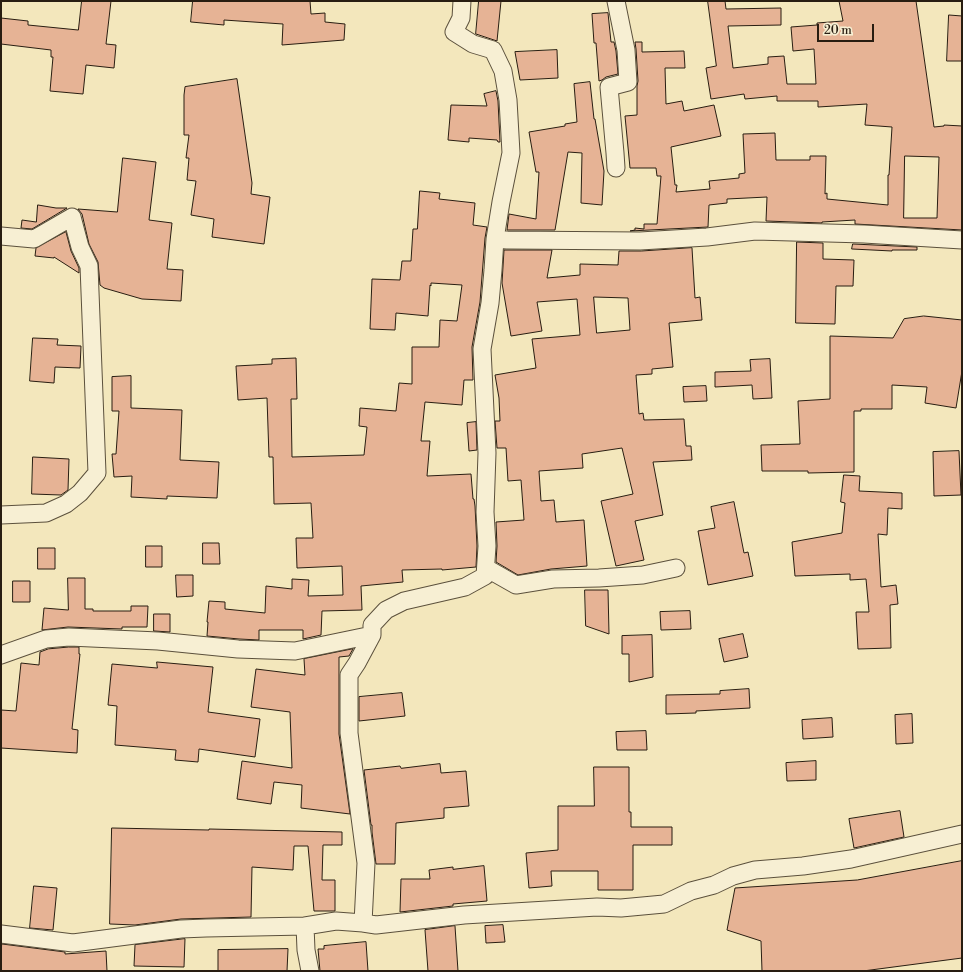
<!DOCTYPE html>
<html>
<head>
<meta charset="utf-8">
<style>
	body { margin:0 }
	#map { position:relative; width:963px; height:972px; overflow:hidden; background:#f3e7bc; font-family:"Libre Bodoni",serif }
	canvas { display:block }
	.frame { position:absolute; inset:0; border:2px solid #281d11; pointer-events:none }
	.scale { position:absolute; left:817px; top:24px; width:57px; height:18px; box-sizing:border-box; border:2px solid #281d11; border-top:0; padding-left:5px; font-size:12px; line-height:14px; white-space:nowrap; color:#281d11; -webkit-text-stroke:3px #f7efd3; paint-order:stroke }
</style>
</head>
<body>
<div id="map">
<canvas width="963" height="972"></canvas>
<div class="frame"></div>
<div class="scale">20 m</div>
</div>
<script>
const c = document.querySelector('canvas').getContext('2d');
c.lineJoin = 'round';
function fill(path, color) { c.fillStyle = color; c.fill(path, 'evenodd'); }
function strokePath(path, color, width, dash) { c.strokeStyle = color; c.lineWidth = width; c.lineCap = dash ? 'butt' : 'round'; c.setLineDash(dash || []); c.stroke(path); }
const building = new Path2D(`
	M82,1H111L106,44L116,45L114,68L86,65L83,94L50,91L53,57H51V50L1,44V18L28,21V25L78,30Z
	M193,1H310L311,14L325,13V22L345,24L344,40L282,45L283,24L224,20V25L191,22Z
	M479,1H501L497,41L476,34Z
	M708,1H725L726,9L781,8V25L728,26L733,68L768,64V57L784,56L787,84H816L814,49L793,51L791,27L817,25V23L843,21L839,1H916L934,127L944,126V125L962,126V230L855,224V220L822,222V223L766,221L767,197L727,199V203L709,205L708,227L630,231L635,230V228L644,229V224H657L661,176H657L656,168H630L625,116L637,115V86L638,81L636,49L635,42H642V52L684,51L685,68H665L666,104L682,101L684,111L714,105L721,136L671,147L675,185H677L676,192L710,189L709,181L739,178V174L745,173L743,134L775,133L776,160H810V156H826L825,194L827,193V199L888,205V175H889L892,127L865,125L867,104L818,107V101H777V96L745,99L744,94L711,99L706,68L716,66ZM905,156L939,157L937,218H904Z
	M608,13L611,42H614L616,51L618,74L606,77L602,80L599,81L596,43H594L592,14Z
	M949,15L962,16V61H947Z
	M557,50L558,78L520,80L515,52Z
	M237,79L252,183L251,194L270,197L264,244L212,237L214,219L191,215L196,181L187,180L189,158H186L189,135H184V95L185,87Z
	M590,82L594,119H595L604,171L602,205L581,203L582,153L568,152L555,230H507L509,214L536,219L539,172H536L529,132L565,126V124L577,122L574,84Z
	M496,91L498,101L500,142H498L497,140L469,138V142L448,140L451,105L487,106L484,94Z
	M123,158L156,162L149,220L172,223L167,269L183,270L181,301L142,299L104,288L100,285L98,262L89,244L82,214L78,209L117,212Z
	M420,191L440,193L439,199L475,203L473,225L487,227L485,238L480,302L472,347L473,380H464L462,405L425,402L421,441H430L427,476L471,474L473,499H474L475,506L477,546L476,567L442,570V569L402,570L403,582L361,586L362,610L322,611L321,635L303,639V630H259V640L239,639L207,636L208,622H207L209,601L225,602V609L265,613L266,586L292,589V579L309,580L308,596L343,595L342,566L297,568L296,538H313L311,503L274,504L273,457H269L267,398L238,400L236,366L272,364V359L296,358L297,399H291L292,457L364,455L367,427L359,426L360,408L396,411L399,383L412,384V347H439L440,320L457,321L462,285L431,283V286L430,285L428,316L396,313L395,330L370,329L372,279L400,280L402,261H411L413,229H417Z
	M38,205L56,208H67L32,229L21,228L22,220L36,222Z
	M66,232L71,251L79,268V273L54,257V258L35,256L36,248Z
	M797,242L823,243V259L854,260L853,286H836L835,324L796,323Z
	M853,244L917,247V250H892V251L852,249Z
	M692,248L695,298L700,297L702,320L669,323L673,367L652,369V374L636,375L639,414L643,413L644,420L684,419L686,446H691L692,460L653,462L663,515L635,521L644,560L616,566L601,501L633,494L622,448L582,454L583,468L539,471L541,501L554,500L556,522L584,520L587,566L551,569L518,575L496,562L497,546L496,522L524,520L521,480L508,481L506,448H497L495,421H500L499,398L495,375L536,368L532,339L580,335L577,299L537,302L542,331L511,336L502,283L504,250H552L547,278L580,275V264L618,265L619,251H641ZM594,297L628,298L630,330L597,333Z
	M924,316L962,320V371L956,408L925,403L927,387L892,385V409H861V411H854V472L808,473V471H762L761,445L800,444L798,401L830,399V336L893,338L904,319Z
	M33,338L58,339L57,345L81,346L80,368L55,367L54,383L30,381Z
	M770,359L772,398L753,399L752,385L715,387V372L751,371L750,360Z
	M131,376V408L182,410L180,460L219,462L217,498L167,496V499L131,497L132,476L114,477L112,454H116L119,411H112V377Z
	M706,386L707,401L684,402L683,387Z
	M476,422L477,450L469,451L467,423Z
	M959,451L961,495L934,496L933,452Z
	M33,457L69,459L68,490L61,495L32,494Z
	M844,475L860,476L859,491L902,493V509L888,508L887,535L878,534L881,587L896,585L898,604L890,605L891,648L858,649L856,612H869L866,579L850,580V574L795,576L792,542L842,533L845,503L841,502Z
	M734,502L744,553L748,552L753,576L708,585L698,531L715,528L711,507Z
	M203,543H219L220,564H203Z
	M146,546H162V567H146Z
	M38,548H55V569H38Z
	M176,575H193V596L177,597Z
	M68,578H85V609H93V611H131V606H148L147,627H122V629L68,627L42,630L44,608L68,610Z
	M13,581H30V602H13Z
	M585,590H608L609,634L586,626Z
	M690,611L691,629L661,630L660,612Z
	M154,614H170V632L154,631Z
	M743,634L748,657L724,662L719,639Z
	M652,635L653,677L629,682V654H622V636Z
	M69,647H79V654H80L72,729L78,730L77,753L1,748V710L16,711L21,663L39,665L40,652L48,649Z
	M353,649L349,656L339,657V734L350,814L301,808L302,785L274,782L271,804L237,799L242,761L292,768L290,712L251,707L256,669L305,675L304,659Z
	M157,662L213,667L208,712L260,719L255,757L199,749L198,762L175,760L176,750L115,745L117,706L108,705L112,664L157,668Z
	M749,689L750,708L696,711V713L666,714V695L720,694V691Z
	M402,693L405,716L359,721V697Z
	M912,714L913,743L896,744L895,715Z
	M832,718L833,737L803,739L802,720Z
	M646,731L647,750H617L616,732Z
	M816,761V780L787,781L786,763Z
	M440,764L441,773L466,771L469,806L444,808V818L396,823L395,864H376L372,832V825H371L364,770L400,766L401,768Z
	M594,767H629V812H631V827H672V845H633V890H598V871H551L552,886L529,888L526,853L558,850V806H594Z
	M900,811L904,837L854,848L849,819Z
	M112,828L209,830V829L342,832V845H323L322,880H335V911H314L308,846H294L293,870L252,867L251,917L181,919L135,925L110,924Z
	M962,861V958L863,971H762L761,941L727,930L735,888L857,880Z
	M484,866L487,901L453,904V906L400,912L401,879H430L429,870L453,867V869Z
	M34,886L57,888L53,930L30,928Z
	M503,925L505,942L486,943L485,926Z
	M455,926L458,971H428L425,930Z
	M185,939L184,967L134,966L135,945Z
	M366,942L368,971H320L318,949H324V946Z
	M2,944L65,952V954L106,951L107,971H1Z
	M288,949L287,971H218V950Z`);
fill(building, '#e6b395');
strokePath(building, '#281d11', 1);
const street = new Path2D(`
	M616,168L615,153L609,87L628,82L626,50L616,1
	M1,236L34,239L72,217L80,247L89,266L97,473L80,493L66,504L46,513L1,515
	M495,239L507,240L640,241L707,237L755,231L864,234L962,240
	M486,568L516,585L553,579L599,578L643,575L676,568
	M1,655L46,639L69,637L158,641L238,649L295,651L372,635
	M363,923L376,925L464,915L597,907L621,908L664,904L691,891L714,885L733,876L755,870L803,866L851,859L962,834
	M1,934L73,943L181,929L206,928L305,926
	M310,971L306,950L305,926L336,921L363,923L366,863L349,733V675L357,663L372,635V625L386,610L404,601L465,587L485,576L487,546L485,512L487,453L482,349L490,303L493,270L495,239L501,202L511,153L508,100L503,71L493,50L473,44L454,32L461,18L462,1`);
strokePath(street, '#5b503c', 19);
strokePath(street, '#f7efd3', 17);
</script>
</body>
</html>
